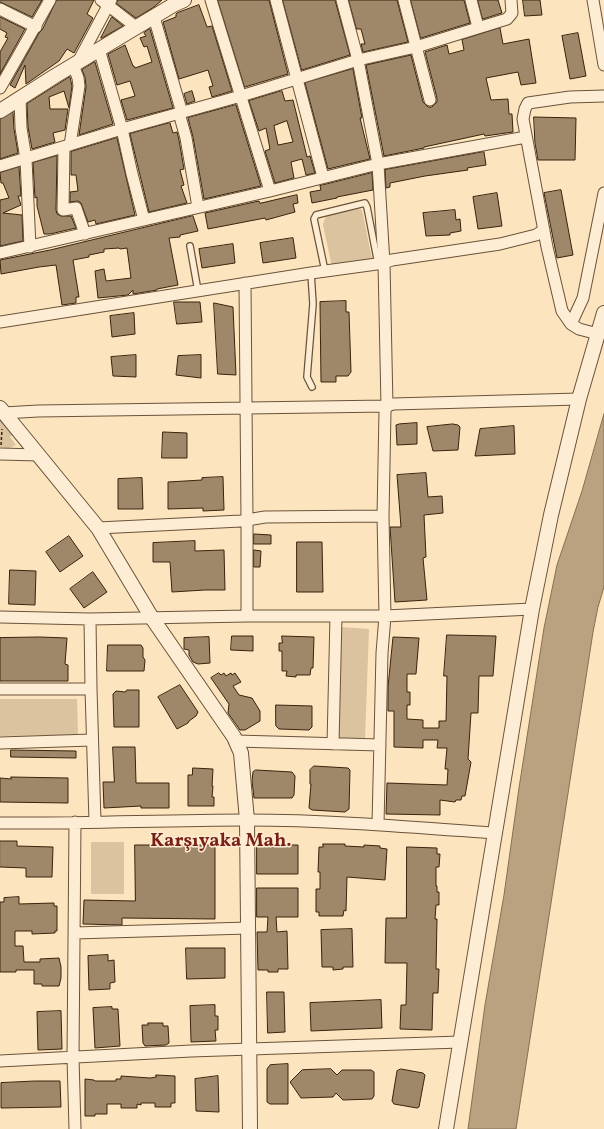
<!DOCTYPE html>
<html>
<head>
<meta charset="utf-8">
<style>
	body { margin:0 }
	canvas { display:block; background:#fce4be }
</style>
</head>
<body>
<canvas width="604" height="1129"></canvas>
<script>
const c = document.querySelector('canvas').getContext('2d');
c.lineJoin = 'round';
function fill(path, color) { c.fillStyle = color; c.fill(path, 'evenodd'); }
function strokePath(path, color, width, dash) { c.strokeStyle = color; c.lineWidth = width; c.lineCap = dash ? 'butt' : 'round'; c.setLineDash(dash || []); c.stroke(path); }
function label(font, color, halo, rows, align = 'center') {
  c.font = font + ' Vollkorn,serif'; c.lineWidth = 3; c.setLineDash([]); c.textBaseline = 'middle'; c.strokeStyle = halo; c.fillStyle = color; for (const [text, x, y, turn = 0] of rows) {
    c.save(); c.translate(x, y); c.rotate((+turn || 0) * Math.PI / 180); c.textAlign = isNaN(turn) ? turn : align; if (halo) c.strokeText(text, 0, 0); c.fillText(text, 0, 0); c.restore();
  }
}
fill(new Path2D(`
	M359,209L362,210L372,259L332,267L323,225L325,218L329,215Z
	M0,415L15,432L10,437L16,445L9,448L0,447Z
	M341,627L369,629L365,739H338Z
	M0,699H77L78,735L0,736Z
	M91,842H124V894H91Z`), '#dbc3a0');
const water = new Path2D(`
	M604,414V587L598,607L593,632L516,1129H468L485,1005L504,895L519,788L544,628L557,565L582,491Z`);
fill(water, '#baa281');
strokePath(water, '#876f52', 1);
const building = new Path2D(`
	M0,0H42L32,17L0,2Z
	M57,0H94L87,14L93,18L74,53L67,49L59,61L26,84L25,65L15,88L10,85L39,33L42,30Z
	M118,0H162L154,7L136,18L117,4Z
	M218,0H269L288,74L245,87Z
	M283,0H335L350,55L302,70Z
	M349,0H397L408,42L363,52L361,44H365L361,29H357Z
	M411,0H464L470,23L421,38Z
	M478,0H498L502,13L483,19Z
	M523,0H540L542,15L525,16Z
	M199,5L207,27L212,26L232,91L212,97L209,87L213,86L208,70L179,79L163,22L176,17V14L177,13Z
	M0,17L25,29L0,74V52L8,38L5,37L7,33L0,29Z
	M112,17L123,26L102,38H101Z
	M500,28L503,44L529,39L536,83L521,85L518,72L486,78L491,100L508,99L509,114H512L513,132L485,136L484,134L424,147V148L384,156L366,65L411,55L423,102L428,107H432L437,102V98L425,52L447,45L449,54L464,50L462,40Z
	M150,29L173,108L127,120L121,100L135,96L130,81L117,85L108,54L125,45L133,66H134L135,68L152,62L147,46L144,47L140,38L146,36L144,33Z
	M578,33L586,76L570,79L562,36Z
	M95,62L113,124L79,135L86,87L85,77L82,70Z
	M353,69L362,118H360L370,159L328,169L305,83Z
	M70,77L72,86L69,108L64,91L49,97L50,109H68L65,130L53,133L55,142L32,149L28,127L27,104Z
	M192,91L195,101L187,104L184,94Z
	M282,91L285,101L293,100L307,157L310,156L315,173L306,175L302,159L291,162L294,178L275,183L265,151L270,149L266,128L259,131L249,101ZM287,121L293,142L278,145L274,126Z
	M236,105L261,186L204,199L193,137L188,118Z
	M13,112L14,129L18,153L0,159V119Z
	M534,117L576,118L575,160H538L535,143Z
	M170,123L173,133L177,132L179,140L184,169L180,170L184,185L181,186L187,203L149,212L130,134Z
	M117,138L135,215L96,224L95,220L88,222L81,203L78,201L70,202V192L78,191L76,175H71V152Z
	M484,152L486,165L467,168L468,170L425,176L390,183V187L386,188L385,170Z
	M57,156L56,210L57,214L61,216H71L76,228L50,234H44L37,206V197L35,198L33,163Z
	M19,167L21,196H18L21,205L3,213L22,215L23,241L0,246V200L9,198L3,183H1L0,173Z
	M372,173L373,190L337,197V198L312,203L310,192L321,190L320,186Z
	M561,190L573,255L557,258L544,193Z
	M497,193L502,226L478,229L473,197Z
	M297,195L298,203L293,204L295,212L266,220L265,218L208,229L205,213L259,201L260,203Z
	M455,210L456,220L460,219L461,231L450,233V235L426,236L423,213Z
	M193,216L198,231L180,235V237L169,238L178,285L157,289V290L133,294V290L128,295L98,298L95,271L104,269L106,281L131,278L127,248L120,249L119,248L104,249V252L89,255V257L73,260L79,297H76V303L62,305L56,265L39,267L1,274L0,260L50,250Z
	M293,238L296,258L263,263L260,243Z
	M233,244L235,263L202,268L199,249Z
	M346,301V312H349L351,372L348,376H336V382H321L320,302Z
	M174,302H200L202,322L177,324Z
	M214,303L233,307L236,375L218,374Z
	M134,313L135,334L112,337L110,316Z
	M136,355V377L113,376L111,357Z
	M201,355V378L176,375L178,356Z
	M417,423V444L397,445L396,425L399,424Z
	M453,424L458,425L460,427L458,450L433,451L427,427Z
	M514,426L515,454L475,456L480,429Z
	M163,432L187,433V458H162Z
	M426,473L428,497L442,496L443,513L424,515L426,557L423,558L427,600L395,602L390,527H401L397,475Z
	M223,477L224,510L203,511V508L168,509V482L202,480V478Z
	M142,478L143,509H118V479Z
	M254,534L271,535V544H254Z
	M69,536L83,556L60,572L46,552Z
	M195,541V551L224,550L225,590H205L172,592L170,562H153V543Z
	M297,542H322L323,592H297Z
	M254,550L261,551L260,567H254Z
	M10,570L36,571L35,605L9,604Z
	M93,572L107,592L84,608L70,589Z
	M447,635L496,636L493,676H479L478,713H471L468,759L471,762L465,796H462L461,800H456L455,802L440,800V815L386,814L387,783L447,785L448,769H445L447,748H437L438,740H423V748L394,747V711H388V687L393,637L419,638L416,674H407V692H410V705H407V719L423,720V728H439V721H446L447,676H444Z
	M232,636H253V651L231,650Z
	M282,636L314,637L313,668H311L310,675H296V677L286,676L287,671H282V651H279V643H282Z
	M40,637L67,638L65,664L68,665V681H0V638Z
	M209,637L210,663L198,664L193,662L189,655V650L184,649V638Z
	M108,645H141L143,648V657L145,660L144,671H107Z
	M219,673L221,675L224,673L226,676L231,673L232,675L235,673L241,682L233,686L239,695L252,698L260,711V721L245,730H240L228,713L229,704L211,678Z
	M180,685L198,712L196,716L189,721L188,723L177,729L158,697Z
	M127,690H139V727H114L113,694L116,691L125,692Z
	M276,705L312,706V727L309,730L279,729L276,726Z
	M113,747H135L136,783H169V808H141V806L104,808L103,782H114Z
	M11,750L76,751V758L11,757Z
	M314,766L348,768L350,770L349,809L345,812L312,810L309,808L311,784H310V770Z
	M193,768L213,769L212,786H213L212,797H214V806H188V775H192Z
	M256,770L292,772L295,776L294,795L292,798H254L252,781L253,772Z
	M11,777L68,778V803L0,802V778L11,779Z
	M0,841H17V846L53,847L52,877H26V868L0,867Z
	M323,844H345V846L364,847V845L380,846V848L387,849L385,880L347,877L346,911L344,910L343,916H319V912H316V889H320V872H318L319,847H323Z
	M135,845H215V919L122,918V925L83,924L84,900L135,901Z
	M257,845H298V874H257Z
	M407,847L437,848V854H440L439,867H436V886H437V892H439V905H436L435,919H437L436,969H439L438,993H433L432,1030L400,1029L401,1005H406L407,963H385L386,918H406Z
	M257,888H298V917H276L277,932L287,931L288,969H278V972H268V970H258L257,932H267L268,917H257Z
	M19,897V904L54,903V906H57V931H55V933L32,934V931H15V946H23L24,962H40V959L59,958L61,967V978L59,986H42V984H34V970H16V972H0V902H4V898Z
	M352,929L353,967H343V969L333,970V967H322L321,930Z
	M186,948H225V978L187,979Z
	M108,955V961L114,960L115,982L110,983V989L89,990L88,956Z
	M267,992H284L285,1032L268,1033Z
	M381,1000L382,1028L311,1031L310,1003Z
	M215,1005V1016H218V1030H215L216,1041L191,1042L190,1006Z
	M112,1007V1009H118L120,1046L95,1048L93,1008Z
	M61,1011L62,1049L38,1050L37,1012Z
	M148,1023H163V1026H168L169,1043L166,1045L145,1046L143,1043L142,1025H148Z
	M288,1064V1104H270L267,1102V1069L270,1065Z
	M331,1069L337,1075L342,1070H371L374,1072V1096L372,1099L343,1100L336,1093L333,1097L301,1098L290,1082L302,1070Z
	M401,1069L423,1073L425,1075L419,1107L417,1108L394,1104L392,1101L397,1071Z
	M156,1075L175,1076V1103H171V1107H155V1103H141V1105L137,1104V1108H121V1104H107V1114H95V1116H85V1079L94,1080L95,1081H116V1079H121V1076L150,1078L156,1077Z
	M218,1076L219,1112L196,1111L195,1079Z
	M35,1081H60L61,1107L1,1108V1083Z`);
fill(building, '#9f8769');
strokePath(building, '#3a230c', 1);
const service = new Path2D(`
	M190,246L198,291
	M325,271L314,219L316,215L365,203L367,207L378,264
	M311,273L313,304L307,377L312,387`);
const minor = new Path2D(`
	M101,0L136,27
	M211,0L270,191
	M276,0L323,177
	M404,0L430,100
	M471,0L478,27
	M593,0L604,65
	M0,9L36,27
	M154,17L182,113
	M99,49L122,129L132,174L144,220
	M78,62L111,0
	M0,88L50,0
	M20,98L21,128L26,159L30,247
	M179,113L186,138L198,207
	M70,145L79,86L78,78L73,65
	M64,147L63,210L76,208L85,234
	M0,166L122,129L241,96L358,60L416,47L507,19L512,13L511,0
	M0,253L270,191L378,164L526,137
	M245,283L247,520V616
	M0,322L311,273L384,263L392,260L500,244L536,235L544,230
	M571,324L583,298L604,193
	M598,334L579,329L571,324L562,311L547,247L523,119L525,109L528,103L570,97L604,96
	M4,413L38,411L387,406L384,263L378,164L358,60L342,0
	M0,454L39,455
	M98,528L241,521L265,517L383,516
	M0,617L90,619L247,616H385L532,609
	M90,619L91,689L95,822
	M0,689H91
	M236,741L380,745
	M0,743L92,740
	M333,744L336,616
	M75,822L73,1057L75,1129
	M0,823C82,824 164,820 246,820C329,820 412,827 494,833
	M378,824L382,653L385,616L383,516L385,411L387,406L393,404L579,399
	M74,933L248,928
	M0,1061L191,1051L460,1042`);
const tertiary = new Path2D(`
	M0,111L55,76L175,4L184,0
	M0,408L98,528L152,618L234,737L241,753L247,820L250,1129
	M446,1129L532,609L551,515L579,399L604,313`);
strokePath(service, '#6a5338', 8);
strokePath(minor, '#6a5338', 13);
strokePath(tertiary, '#6a5338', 16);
strokePath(new Path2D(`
	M1,445L2,429`), '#3a230c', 1.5, [3, 2]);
strokePath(service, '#fdedd5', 5.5);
strokePath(minor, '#fdedd5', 11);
strokePath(tertiary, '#fdedd5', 14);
label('bold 19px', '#7a1f14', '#fdedd5', [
	["Karşıyaka Mah.",221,843]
]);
</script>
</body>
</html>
